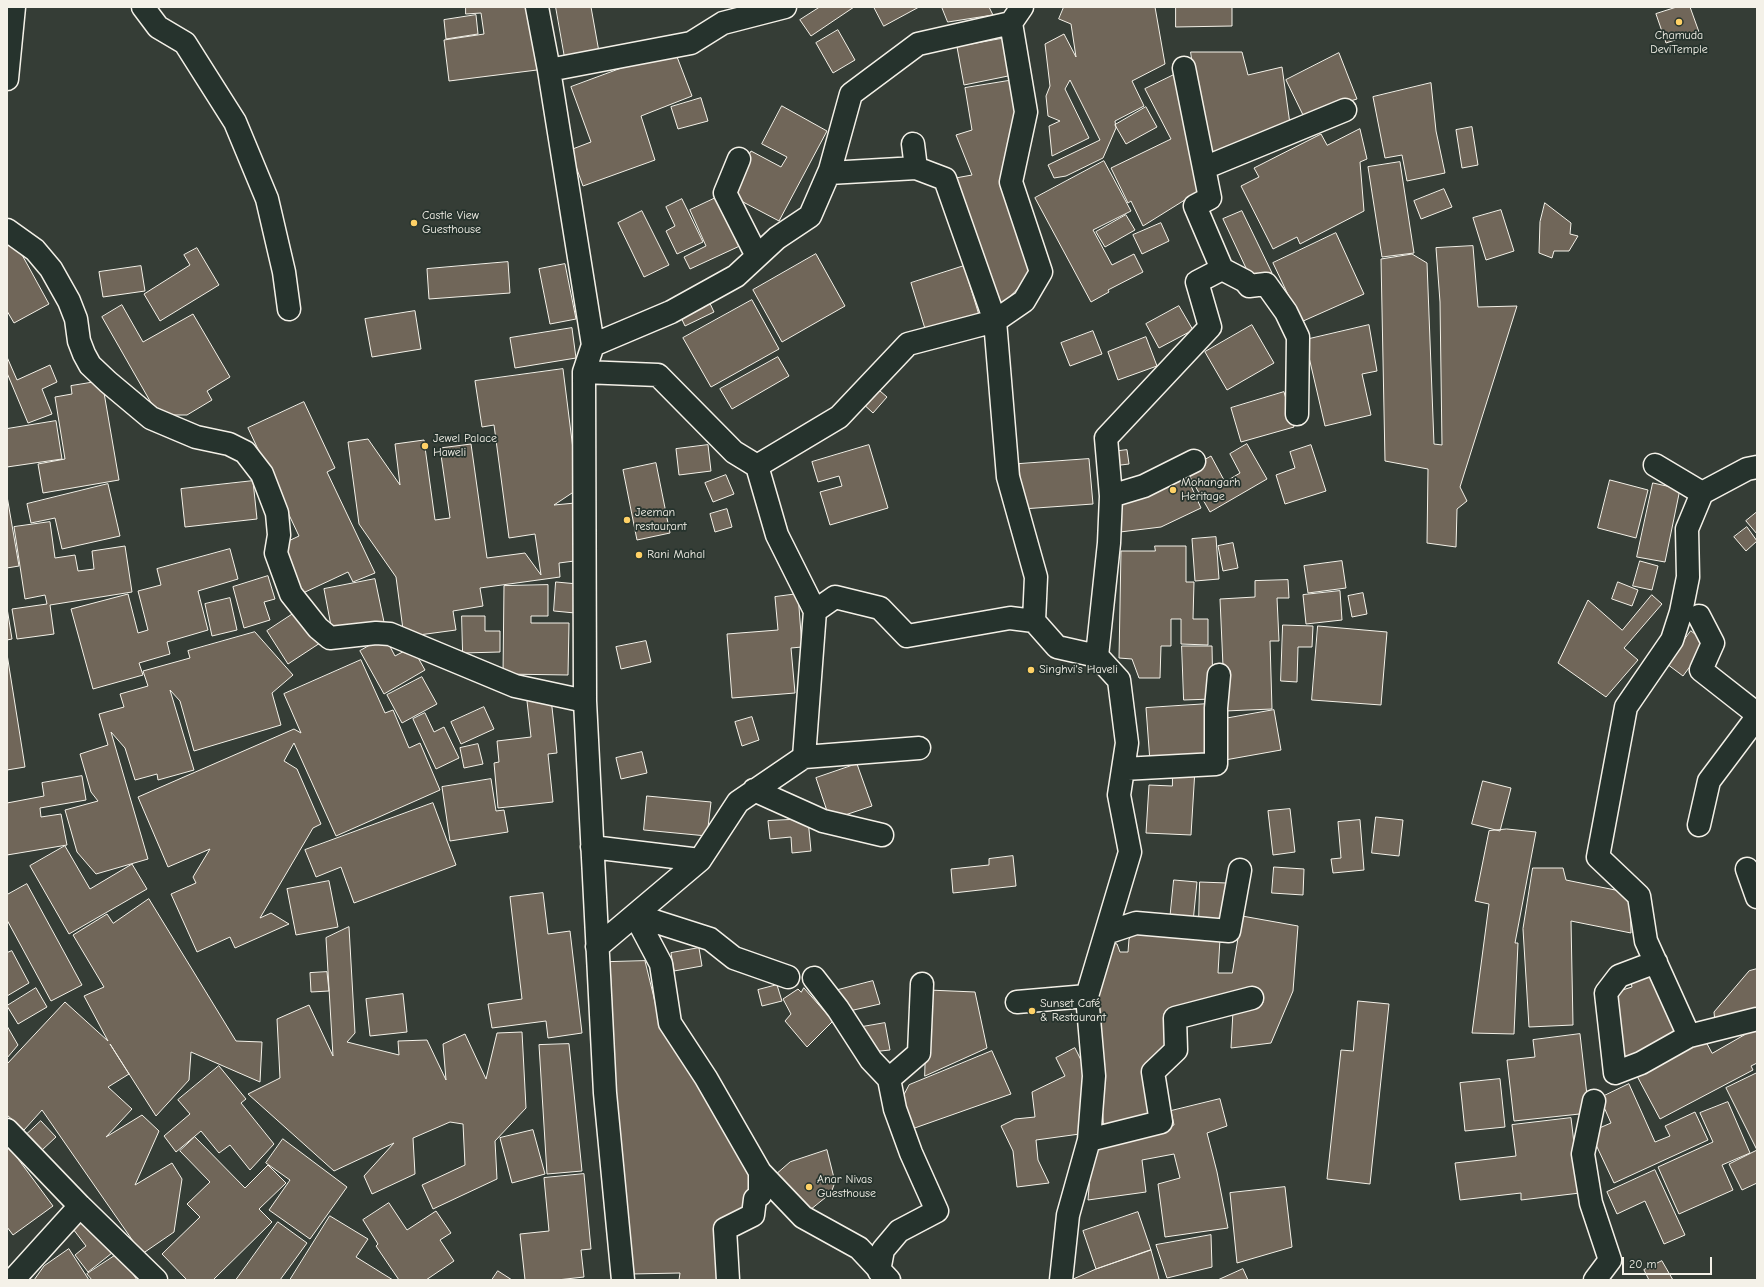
<!DOCTYPE html>
<html>
<head>
<meta charset="utf-8">
<style>
	body { margin:0 }
	#map { position:relative; width:1764px; height:1287px; overflow:hidden; background:#353d36; font-family:"Comic Neue",sans-serif }
	canvas { display:block }
	.frame { position:absolute; inset:0; border:8px solid #f4f1e8; pointer-events:none }
	.scale { position:absolute; left:1622px; top:1257px; width:90px; height:18px; box-sizing:border-box; border:2px solid #f4f1e8; border-top:0; padding-left:5px; font-size:12px; line-height:14px; white-space:nowrap; color:#f4f1e8; -webkit-text-stroke:3px #26332d; paint-order:stroke }
</style>
</head>
<body>
<div id="map">
<canvas width="1764" height="1287"></canvas>
<div class="frame"></div>
<div class="scale">20 m</div>
</div>
<script>
const c = document.querySelector('canvas').getContext('2d');
c.lineJoin = 'round';
function fill(path, color) { c.fillStyle = color; c.fill(path, 'evenodd'); }
function strokePath(path, color, width, dash) { c.strokeStyle = color; c.lineWidth = width; c.lineCap = dash ? 'butt' : 'round'; c.setLineDash(dash || []); c.stroke(path); }
function label(font, color, halo, rows, align = 'center') {
  c.font = font + ' "Comic Neue",sans-serif'; c.lineWidth = 3.5; c.setLineDash([]); c.textBaseline = 'middle'; c.strokeStyle = halo; c.fillStyle = color; for (const [text, x, y, turn = 0] of rows) {
    c.save(); c.translate(x, y); c.rotate((+turn || 0) * Math.PI / 180); c.textAlign = isNaN(turn) ? turn : align; if (halo) c.strokeText(text, 0, 0); c.fillText(text, 0, 0); c.restore();
  }
}
const building = new Path2D(`
	M466,7H529L537,70L449,81L444,40L484,34L481,13L466,14Z
	M556,7H591L599,52L565,58Z
	M820,7H854L811,36L800,20Z
	M874,7H919L884,26Z
	M942,7H989L993,15L948,22Z
	M1064,7H1155L1165,64L1132,81L1144,106L1115,121L1116,128L1103,158L1066,176L1054,178L1048,165L1100,140L1070,80L1065,89L1089,138L1052,156L1049,126L1060,121L1048,116L1046,96L1050,86L1045,44L1064,34L1076,57L1071,24L1059,19Z
	M1176,7H1232V26L1176,27Z
	M1677,7H1690L1699,32L1666,43L1656,14Z
	M476,15L478,34L446,39L444,20Z
	M838,30L855,60L833,73L816,43Z
	M1006,38L1013,75L964,85L957,47Z
	M674,49L692,96L641,116L655,160L583,186L570,150L591,142L571,87Z
	M1191,52H1242L1248,75L1282,67L1290,124L1213,153L1197,98Z
	M1339,53L1357,99L1303,115L1286,80Z
	M1182,71L1204,188L1143,226L1131,201L1128,203L1111,168L1171,139L1145,89Z
	M1014,80L1020,120L1006,180L1035,271L996,311L950,179L972,175L956,135L972,130L965,88Z
	M1431,83L1436,131L1445,173L1407,181L1402,155L1385,158L1373,97Z
	M701,98L708,121L678,129L671,107Z
	M782,106L827,131L779,221L728,194L751,151L781,167L787,157L762,144Z
	M1146,107L1157,127L1126,144L1115,125Z
	M1472,127L1478,165L1462,168L1456,130Z
	M1360,129L1367,159L1360,162L1364,211L1300,244L1297,237L1273,249L1241,186L1259,177L1254,168L1321,134L1327,145Z
	M1104,161L1131,211L1093,230L1112,265L1134,254L1143,272L1108,290L1109,292L1091,302L1035,198Z
	M1400,162L1414,253L1382,257L1368,167Z
	M1444,189L1452,207L1421,219L1414,201Z
	M722,195L744,244L690,269L684,257L706,246L690,210Z
	M682,199L703,242L677,254L666,231L675,226L666,207Z
	M1545,203L1571,223L1570,234L1578,236L1569,251H1554L1552,258L1539,253L1540,222Z
	M1501,210L1514,251L1486,260L1473,218Z
	M642,211L669,265L644,277L618,223Z
	M1242,211L1272,273L1253,283L1223,219Z
	M1126,215L1135,230L1105,247L1096,232Z
	M1161,223L1169,241L1142,254L1133,235Z
	M1336,233L1364,294L1301,322L1273,263Z
	M15,242L49,304L14,323L7,311V246Z
	M1473,246L1478,307L1517,306L1460,487L1467,501L1457,509L1456,547L1427,543L1428,469L1385,461L1381,259L1412,254L1427,263L1434,444L1442,445L1440,302L1436,248Z
	M197,248L219,285L160,321L144,294L190,265L184,255Z
	M816,254L845,306L782,342L753,290Z
	M508,262L510,293L429,299L427,269Z
	M565,264L576,319L550,324L539,269Z
	M141,266L145,291L103,297L99,272Z
	M964,266L979,315L926,332L911,283Z
	M707,297L714,312L685,326L678,311Z
	M752,300L779,349L711,387L683,338Z
	M122,305L143,342L193,314L230,377L207,391L212,400L187,415H158L102,317Z
	M1179,306L1193,330L1159,348L1146,324Z
	M415,311L421,349L372,357L365,319Z
	M1252,325L1274,363L1227,390L1205,352Z
	M1369,325L1377,371L1362,374L1371,415L1325,426L1305,340Z
	M572,328L576,358L515,368L510,338Z
	M1093,331L1102,354L1070,366L1061,343Z
	M1146,337L1157,366L1118,380L1108,352Z
	M7,357L17,380L50,365L57,382L42,389L52,414L28,423L7,373Z
	M778,357L789,376L732,409L720,389Z
	M563,369L578,489L554,505L575,503L582,560L559,563L560,577L480,588L483,606L453,611L456,630L404,637L396,577L359,524L348,442L368,439L400,485L395,444L424,440L435,520L450,518L440,448L471,444L487,558L525,553L541,575L535,534L509,538L494,425L482,427L475,381Z
	M102,381L119,480L43,493L38,464L65,459L55,397L72,394L71,386Z
	M873,385L887,397L873,413L860,401Z
	M1284,392L1294,427L1241,442L1231,408Z
	M304,402L335,468L327,472L375,573L353,582L348,572L303,593L280,545L299,536L248,428Z
	M56,421L62,459L7,467V429Z
	M1247,444L1267,479L1210,512L1186,470L1211,456L1225,482L1240,473L1230,454Z
	M708,445L711,471L679,475L676,449Z
	M869,445L888,508L830,525L820,492L842,486L839,476L818,482L812,462Z
	M1311,445L1326,491L1285,504L1276,475L1295,468L1290,452Z
	M1127,450L1129,464L1113,466L1111,452Z
	M1089,459L1093,504L1022,509L1019,464Z
	M656,463L670,533L637,540L623,470Z
	M726,475L734,494L713,502L705,483Z
	M1186,475L1201,508L1161,527L1120,532L1118,506Z
	M1610,480L1648,490L1636,538L1598,528Z
	M253,481L257,519L185,527L181,489Z
	M1653,483L1680,489L1665,562L1637,557Z
	M108,484L120,536L62,549L55,518L31,523L27,504Z
	M7,496L19,566L7,568Z
	M727,509L732,527L715,532L710,514Z
	M1757,512V534L1746,521Z
	M50,522L55,558L75,555L78,571L94,569L92,551L125,546L132,592L50,605L54,634L17,639L12,609L47,604L45,595L25,599L14,527Z
	M1747,527L1757,541L1746,551L1734,537Z
	M1216,537L1219,579L1195,581L1192,539Z
	M1233,543L1238,568L1223,571L1218,546Z
	M1155,546H1186V582H1194L1193,619H1208V645L1181,644V619H1171V646H1161L1160,678H1139L1132,659L1119,658L1121,551H1155Z
	M230,549L238,579L198,591L208,630L167,642L170,654L139,663L143,675L93,689L71,609L128,594L138,633L148,630L138,591L161,585L157,569Z
	M1342,561L1346,588L1308,593L1304,566Z
	M1640,561L1658,566L1652,590L1633,586Z
	M268,576L275,599L264,602L270,620L244,628L233,587Z
	M375,579L384,622L332,631L324,589Z
	M1288,580L1289,598H1277L1279,641H1270L1272,709L1225,711L1220,599L1255,597V581Z
	M556,582L578,584L575,613L554,611Z
	M1618,582L1638,590L1632,606L1612,599Z
	M548,585V616H531V623H569L568,675L503,674L504,586Z
	M1340,591L1342,620L1306,624L1303,595Z
	M1363,593L1367,614L1352,617L1348,596Z
	M798,594L802,647L791,648L795,693L732,698L727,634L778,630L775,597Z
	M1652,595L1662,604L1624,648L1638,660L1606,697L1558,663L1588,600L1622,630Z
	M230,598L237,630L212,636L205,604Z
	M7,608L12,639L7,640Z
	M299,610L320,643L288,664L267,631Z
	M462,616H485V631H500V652L463,653Z
	M1283,625L1313,626L1312,647H1298L1297,682L1281,681Z
	M1318,626L1387,632L1381,705L1312,700Z
	M1691,631L1707,643L1683,676L1667,664Z
	M255,632L293,675L272,693L281,725L194,751L180,701L170,690L194,770L158,780L157,774L135,780L125,748L111,732L148,859L96,874L77,852L65,810L98,801L91,792L80,754L108,745L99,714L124,707L120,694L148,686L143,671L190,658L188,651Z
	M385,637L395,656L412,647L425,670L384,694L360,651Z
	M646,641L651,662L621,669L616,647Z
	M1182,646H1212L1213,699L1184,700Z
	M7,654L25,767L7,770Z
	M361,660L385,713L393,710L409,748L420,743L440,790L336,836L294,743L284,761L297,769L321,824L313,828L260,918L271,913L289,924L235,948L230,937L197,952L171,894L196,883L193,877L210,849L168,867L138,797L294,729L301,733L284,694Z
	M422,677L437,704L402,723L387,695Z
	M551,698L557,753L548,754L553,802L498,808L494,763L499,762L497,741L531,737L527,701Z
	M1208,704L1211,758L1150,762L1146,708Z
	M484,707L494,729L461,744L451,722Z
	M1274,710L1281,750L1225,760L1218,720Z
	M425,713L434,732L444,727L459,758L436,769L413,719Z
	M752,717L759,740L742,746L735,722Z
	M478,744L483,764L464,768L460,748Z
	M642,752L647,773L621,779L616,758Z
	M857,764L872,806L830,820L816,778Z
	M1173,768L1195,769L1191,835L1146,833L1149,785L1172,786Z
	M82,776L86,800L40,808L41,817L61,814L67,845L7,855V801V803L44,796L42,783Z
	M491,779L496,811L504,810L508,832L450,841L442,787Z
	M1483,781L1511,788L1500,831L1472,824Z
	M647,796L711,802L707,836L644,830Z
	M433,803L456,865L354,903L341,867L316,877L305,850Z
	M1290,809L1295,852L1273,855L1268,811Z
	M1376,817L1403,820L1399,856L1372,853Z
	M808,819L811,851L792,853L791,837L770,839L768,821Z
	M1360,820L1364,870L1333,873L1331,859L1341,858L1338,822Z
	M1507,829L1536,832L1515,943H1518L1514,1034L1472,1033L1489,904L1475,901L1489,831Z
	M65,846L90,889L132,864L147,889L69,934L30,866Z
	M1013,856L1016,886L953,893L951,869L989,865V859Z
	M1274,867L1304,869L1303,895L1272,893Z
	M1533,868H1563L1566,880L1630,893L1631,933L1571,921L1573,1025L1529,1027L1523,929Z
	M1174,880L1197,882L1193,922L1170,920Z
	M329,881L338,927L296,935L287,889Z
	M1200,882L1227,883L1226,923L1199,922Z
	M27,884L82,985L51,1001L7,920V895Z
	M543,893L548,934L570,931L582,1033L548,1038L546,1021L492,1028L488,1004L522,999L510,897Z
	M149,899L236,1041L262,1042L260,1082L191,1052L189,1080L156,1116L110,1044L129,1074L108,1087L132,1109L106,1137L142,1115L159,1131L135,1185L172,1163L182,1179L174,1232L142,1254L42,1110L24,1130L7,1115V1064L65,1002L108,1041L84,996L104,987L73,935L107,914L113,923Z
	M1242,916L1298,926L1293,991L1271,1043L1231,1048L1233,1011L1263,1003L1258,990L1164,1024L1167,1047L1152,1115L1104,1132L1094,995L1109,942L1117,944L1120,952H1128L1129,939L1136,930L1220,939L1218,973H1232Z
	M349,927L355,1033L347,1042L399,1055L398,1041L427,1040L446,1080L443,1044L465,1034L486,1079L497,1033L522,1032L526,1108L495,1141L497,1179L433,1209L422,1185L465,1165L463,1124L450,1122L413,1138L415,1174L372,1194L364,1176L394,1143L334,1171L248,1094L280,1078L277,1019L309,1005L333,1056L326,938Z
	M699,948L702,966L674,971L671,953Z
	M12,951L29,983L7,996V953Z
	M645,961L656,1006L679,1055L692,1066L756,1185L749,1189L748,1212L731,1220L723,1275L716,1280H679L680,1273L631,1274L616,1098L610,962Z
	M1757,969V1014L1715,1023L1714,1012L1749,971Z
	M327,972L329,991L311,992L310,973Z
	M1653,973L1678,1035L1625,1064L1616,992L1632,987L1630,978Z
	M873,981L880,1004L845,1012L834,991Z
	M777,985L782,1001L762,1006L758,990Z
	M36,988L47,1007L18,1024L7,1006Z
	M804,988L833,1021L807,1047L785,1021L791,1014L783,999L798,989L801,992Z
	M928,990L975,992L987,1048L925,1076Z
	M403,994L407,1032L370,1036L366,999Z
	M1358,1001L1389,1004L1370,1184L1327,1179L1341,1050L1353,1051Z
	M885,1023L890,1050L871,1052L862,1027Z
	M7,1026L18,1045L7,1058Z
	M1757,1028V1063L1751,1066L1753,1070L1660,1119L1637,1076L1705,1040L1712,1053Z
	M1580,1034L1589,1113L1514,1121L1507,1060L1535,1057L1533,1040Z
	M569,1044L582,1171L547,1174L539,1045Z
	M1075,1048L1084,1066L1087,1133L1036,1140L1038,1160L1049,1183L1017,1187L1013,1151L1001,1126L1015,1119L1035,1117L1032,1092L1065,1076L1056,1058Z
	M992,1051L1011,1094L909,1130L899,1104L909,1085Z
	M219,1066L246,1099L241,1103L274,1144L250,1170L230,1145L219,1153L201,1131L176,1152L164,1136L190,1114L178,1100Z
	M1757,1073V1183L1742,1190L1729,1164L1757,1150L1726,1088Z
	M1500,1079L1505,1127L1465,1131L1460,1083Z
	M1629,1084L1655,1142L1670,1136L1665,1126L1695,1112L1708,1140L1614,1183L1590,1132L1611,1123L1600,1098Z
	M1220,1099L1227,1126L1207,1133L1217,1172L1228,1228L1165,1237L1158,1184L1180,1178L1174,1154L1142,1160L1146,1192L1088,1200L1092,1150L1174,1125L1171,1111Z
	M1728,1102L1750,1153L1722,1165L1733,1190L1679,1214L1658,1167L1713,1142L1700,1113Z
	M1571,1118L1580,1193L1521,1200V1193L1460,1200L1455,1163L1516,1156L1512,1125Z
	M41,1121L56,1137L41,1151L26,1135Z
	M533,1130L545,1174L512,1183L500,1138Z
	M195,1137L245,1188L268,1165L286,1183L259,1209L272,1222L213,1280H187L162,1254L200,1217L187,1204L210,1182L180,1151Z
	M283,1139L347,1187L310,1239L269,1210L290,1180L266,1163Z
	M7,1144L53,1206L13,1235L7,1227Z
	M827,1150L835,1182L831,1193L805,1214L775,1175L790,1162Z
	M1655,1170L1685,1235L1664,1244L1645,1201L1617,1214L1607,1192Z
	M584,1174L591,1249L581,1250L584,1277L557,1280H525L520,1234L549,1231L544,1178Z
	M1285,1187L1292,1247L1237,1263L1230,1193Z
	M389,1203L407,1230L436,1211L451,1233L440,1240L454,1261L426,1280H399L376,1246L378,1244L363,1220Z
	M1138,1212L1151,1250L1096,1269L1083,1231Z
	M84,1215L112,1253L88,1272L75,1255L86,1246L70,1225Z
	M330,1216L368,1239L356,1257L393,1280H290Z
	M278,1222L307,1243L280,1280H236Z
	M1211,1235L1212,1267L1167,1278L1156,1245Z
	M69,1249L89,1280H34L44,1266Z
	M1151,1250L1159,1279L1156,1280H1071L1096,1269Z
	M119,1253L137,1280H92L87,1274Z
	M1662,1261L1673,1280H1649L1644,1270Z
	M1243,1269L1248,1280H1218Z
	M498,1271L512,1280H492Z`);
fill(building, '#706659');
strokePath(building, '#f4f1e8', 1);
const minor = new Path2D(`
	M143,7L158,27L185,43L235,122L267,199L284,272L289,309
	M537,7L549,70L593,345L584,372L585,701L605,1093L623,1280
	M549,70L691,43L723,23L785,7
	M7,79L14,7
	M913,144L916,168
	M739,159L725,193L757,256
	M1204,168L1345,110
	M829,173L916,168L945,179L995,321L1008,477L1036,577L1034,621
	M7,230L35,250L51,269L69,301L76,319L79,341L84,354L90,365L108,382L151,418L196,437L229,444L245,452L262,474L277,513L279,535L276,553L291,594L318,628L330,638L376,633L390,634L515,686L585,701
	M1222,269L1245,281L1249,286L1266,284L1286,312L1298,337L1297,414
	M593,345L671,312L736,276L777,238L810,216L830,170L851,94L918,44L1011,23L1022,7
	M584,372L658,375L734,452L757,466L777,535L815,611L804,757L738,802L700,860L597,947
	M1655,465L1702,493L1747,469L1757,467
	M757,466L839,417L908,344L995,321L1024,301L1041,272L1011,182L1026,112L1011,23
	M1702,493L1687,529L1688,577L1681,612L1672,640L1626,707L1598,857L1639,896L1646,941L1689,1036L1757,1019
	M1111,496L1144,486L1194,461
	M815,611L835,597L880,608L907,636L1010,618L1034,621L1057,647L1097,656L1119,680L1127,743L1119,795L1130,852L1087,996L1094,1076L1089,1140L1068,1215L1061,1280
	M1699,616L1713,643L1701,670L1757,714
	M1097,656L1109,543L1111,496L1106,438L1210,327L1197,282L1222,269L1195,206L1210,198L1184,68
	M804,757L919,748
	M1123,769L1216,764V708L1219,675
	M754,790L823,821L882,835
	M1699,825L1709,781L1757,717
	M592,847L700,860
	M1747,869L1757,897
	M635,915L661,964L670,1023L706,1078L760,1172L803,1217L859,1248L889,1280
	M635,915L710,939L734,958L788,977
	M1106,933L1136,923L1229,931L1240,870
	M1656,962L1619,976L1606,993L1615,1073L1641,1063L1689,1036
	M814,978L838,1009L871,1060L889,1079L895,1109L911,1153L937,1211L899,1231L883,1250L879,1271
	M1017,1002L1087,996
	M889,1079L919,1053L922,984
	M1594,1101L1583,1154L1591,1203L1610,1260L1595,1280
	M7,1130L80,1206L156,1280
	M1089,1140L1161,1122L1153,1072L1176,1050L1175,1018L1252,998
	M13,1280L80,1206
	M728,1280L725,1229L753,1215L755,1199L760,1195V1172`);
strokePath(minor, '#f4f1e8', 25);
strokePath(minor, '#26332d', 22);
for (const [x, y, r, color] of [
	[1679,22,4,"#ffd166"],
	[414,223,4,"#ffd166"],
	[425,446,4,"#ffd166"],
	[1173,490,4,"#ffd166"],
	[627,520,4,"#ffd166"],
	[639,555,4,"#ffd166"],
	[1031,670,4,"#ffd166"],
	[1032,1011,4,"#ffd166"],
	[809,1187,4,"#ffd166"]
]) { const dot = new Path2D(); dot.arc(x, y, r, 0, 2 * Math.PI); c.fillStyle = color; c.fill(dot); strokePath(dot, '#26332d', 1.5); }
label('12px', '#f4f1e8', '#26332d', [
	["Chamuda",1679,36,"center"],
	["DeviTemple",1679,50,"center"],
	["Castle View",422,216],
	["Guesthouse",422,230],
	["Jewel Palace",433,439],
	["Haweli",433,453],
	["Mohangarh",1181,483],
	["Heritage",1181,497],
	["Jeeman",635,513],
	["restaurant",635,527],
	["Rani Mahal",647,555],
	["Singhvi's Haveli",1039,670],
	["Sunset Café",1040,1004],
	["& Restaurant",1040,1018],
	["Anar Nivas",817,1180],
	["Guesthouse",817,1194]
], 'left');
</script>
</body>
</html>
